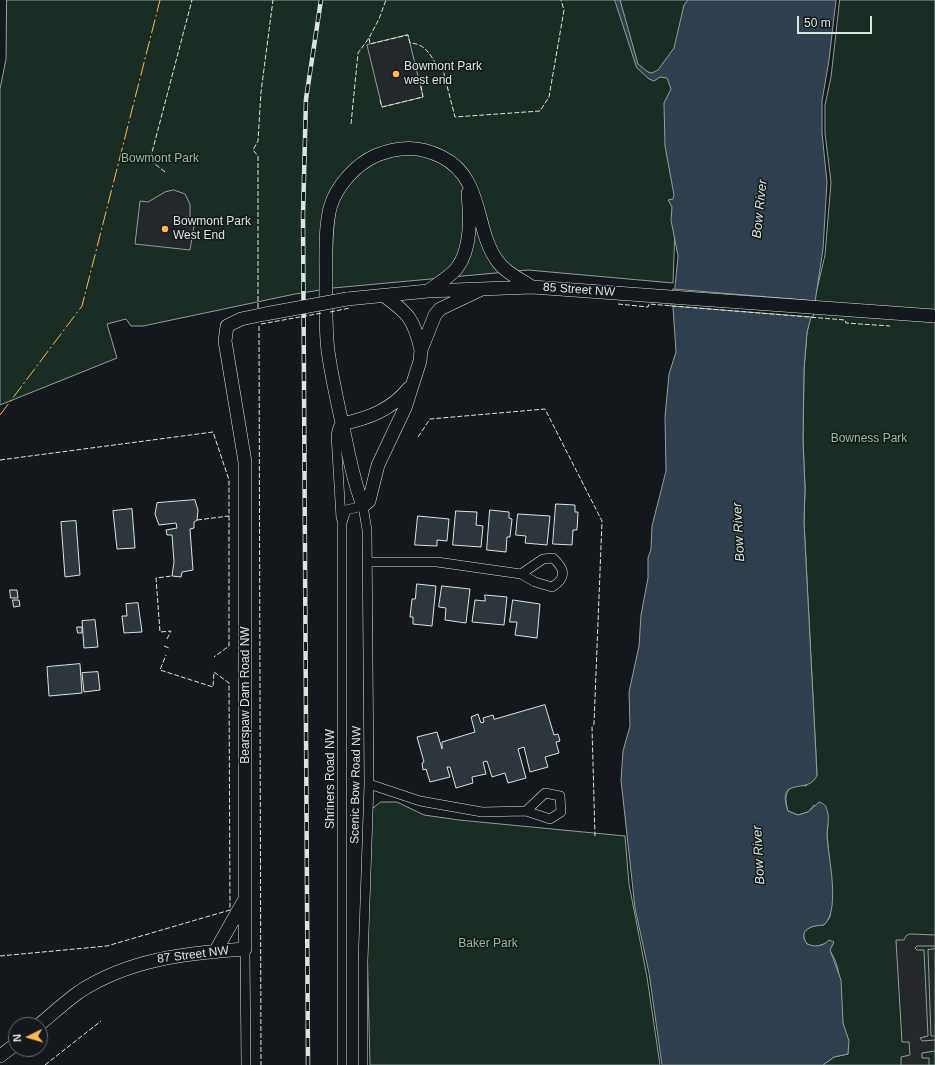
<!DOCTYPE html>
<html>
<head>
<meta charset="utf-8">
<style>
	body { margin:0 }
	#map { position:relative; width:935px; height:1065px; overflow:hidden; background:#14181c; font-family:Arial,sans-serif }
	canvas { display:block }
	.north { position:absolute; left:8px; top:1017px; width:40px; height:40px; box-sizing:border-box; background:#14181c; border:1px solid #626a69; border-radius:50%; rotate:265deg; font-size:11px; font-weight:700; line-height:16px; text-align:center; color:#d8e6dc }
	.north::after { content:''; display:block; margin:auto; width:14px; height:18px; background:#ffb74d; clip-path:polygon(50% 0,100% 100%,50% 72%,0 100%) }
	.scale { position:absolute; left:797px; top:16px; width:75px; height:18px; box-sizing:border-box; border:2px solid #d8e6dc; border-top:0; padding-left:5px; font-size:12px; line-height:14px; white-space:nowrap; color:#d8e6dc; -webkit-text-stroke:3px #14181c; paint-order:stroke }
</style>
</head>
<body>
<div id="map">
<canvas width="935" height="1065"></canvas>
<div class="north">N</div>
<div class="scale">50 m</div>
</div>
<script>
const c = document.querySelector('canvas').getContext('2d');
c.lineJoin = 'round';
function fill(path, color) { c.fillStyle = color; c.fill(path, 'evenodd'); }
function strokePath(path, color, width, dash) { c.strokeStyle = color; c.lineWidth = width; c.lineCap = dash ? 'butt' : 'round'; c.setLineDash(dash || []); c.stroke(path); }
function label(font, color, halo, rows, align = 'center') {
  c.font = font + ' Arial,sans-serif'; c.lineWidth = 3; c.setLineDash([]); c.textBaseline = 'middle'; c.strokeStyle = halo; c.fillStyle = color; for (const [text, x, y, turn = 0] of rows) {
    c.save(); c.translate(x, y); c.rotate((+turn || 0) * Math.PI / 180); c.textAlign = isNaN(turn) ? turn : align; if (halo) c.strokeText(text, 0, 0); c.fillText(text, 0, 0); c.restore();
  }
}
const green = new Path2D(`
	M7,0H705L681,62L673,283L528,270L333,288L295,294L143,326H131L126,319L107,324L117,358L0,405V89L6,59Z
	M840,0H935V1065H823L834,1057L848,1054C848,1042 846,1035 843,1024C838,997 846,965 824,944L814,947L807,944C797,930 812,925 824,925L830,917L832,895L827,833L828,824L814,805L808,812L798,815L788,811C783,795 787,782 806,786L817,775L804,522L805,488L803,440L804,370L807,332L825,255L831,182L825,133V105L831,77Z
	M381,802H397L424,815L459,820L625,836L629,884L647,977L660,1065H370L367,939L371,810Z`);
fill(green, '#1a2d24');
strokePath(green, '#939e99', 1);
const parking = new Path2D(`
	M408,35L423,97L382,107L367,45Z
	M174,190L185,194L190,204V218L195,219L190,250L135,244L140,201L148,202L165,192Z
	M910,934L935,935V946H917L915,948L917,950H924L928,1036L920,1038L922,1041L935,1040V1051L922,1053V1058H929V1065H901V1057L910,1055L909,1042H902L896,940H904L906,936Z
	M935,949V1036H931L928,950Z`);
fill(parking, '#24282b');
strokePath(parking, '#939e99', 1);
const water = new Path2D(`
	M615,0H620L638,64L648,72L652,73L658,70L674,48L684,5L688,0H836L829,60L822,101V133L827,182L823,249L815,302L807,332L804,370L803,440L805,488L804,522L817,775C810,796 775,774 788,811L798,815L808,812L819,802C824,804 826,805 827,810C830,818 827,827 827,835C828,857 841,909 824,925C812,925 797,930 807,944C816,947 822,947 829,940L834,942L830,950L841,980L843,1023L849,1041L848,1054L834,1057L823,1065H662L649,973L635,908L621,780L623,751L630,726L629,692L639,646L641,615L648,578V558L651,549L652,526L666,471L665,417L669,374L676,352L673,307L678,256L671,220L672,207L668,200L673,199L674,195L665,146L664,103L671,89L667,78L660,77L654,81L649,79L637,68Z`);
fill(water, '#2f3f4d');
strokePath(water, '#939e99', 1);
const pier = new Path2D(`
	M673,289L817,301L813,317L671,306Z`);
fill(pier, '#14181c');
strokePath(pier, '#939e99', 1);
const building = new Path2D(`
	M195,500L198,510L197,520L194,522V528L190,529L193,570L182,572L181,577L172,576L174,562L172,535H167L166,530L177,528L176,523L159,525L155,514L157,503Z
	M556,504L575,505V512H578L577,530H573L572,545L553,544Z
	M132,509L135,548L117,549L113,511Z
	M490,510L509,512V518L512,519L510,537H507L506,552L487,550Z
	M456,511L477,512L476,525L483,526L481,547L453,545Z
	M518,514L550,516L547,545L525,543L526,536L516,535Z
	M418,516L449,519L447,541L437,540V546L415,545Z
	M76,521L80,575L65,577L61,522Z
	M417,584L436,586L432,626L413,624V617H410L412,599H415Z
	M442,586L470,589L466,623L445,620L446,608L439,607Z
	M10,590H17L18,598H11Z
	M485,595L507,597L504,625L472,622L475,600L485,601Z
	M13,600H19L20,606L14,607Z
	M513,600L540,604L537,638L515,635L517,622H510Z
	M138,603L142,632L124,633L122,616H127L126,604Z
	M95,620L98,647L84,648L82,621Z
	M77,627H82V633H78Z
	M80,664L82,693L49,696L47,667Z
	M98,672L100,690L84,692L82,673Z
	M545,705L554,735L558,734L560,741L556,742L559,753L545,757L548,767L530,772L524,747L518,749L526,778L508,783L505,773L492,777L487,761L483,762L486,774L472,777L473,783L456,788L450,767H447L450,777L430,782L426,769L423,770L422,763L424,762L417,737L437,732L442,749V742L475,732L471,717L478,714L481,723L484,722L483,718L493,715L494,719Z`);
fill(building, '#2c363c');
strokePath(building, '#d8e6dc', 1);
const street = new Path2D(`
	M341,518L336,435L338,427L342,424
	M367,562H437L521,574L535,582L552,587C567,578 565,569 553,558L543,559L521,574
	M369,784L420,801L482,812L526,811L550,819L561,812L560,796L545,793L526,811
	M245,949L246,1065
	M342,1065V523L346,510L363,506L367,530L369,784L363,961V1065`);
const secondary = new Path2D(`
	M482,289L440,309L435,315L421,350L420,361L405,408L378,465L369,501L363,506C354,482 349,457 344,432C338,405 332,379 328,351C325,326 326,300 326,275C326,253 325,229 330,208C336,186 356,164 377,155C400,146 420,146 442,157C483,177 475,229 496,259C504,272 520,279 532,287
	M428,291C437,284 450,277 457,268C472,248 470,216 468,193
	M383,295C408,313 414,319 421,350
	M347,299L428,291L532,287L935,316
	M342,424C369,418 391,410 409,388
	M215,952L245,899
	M39,1025C52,1014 65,1002 79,992C129,959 187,953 245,949V462L225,341L227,326L241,319L265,314
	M0,1056L16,1044`);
strokePath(street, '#d8e6dc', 10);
strokePath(secondary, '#d8e6dc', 14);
strokePath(street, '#14181c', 9);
strokePath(secondary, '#14181c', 13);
const rail = new Path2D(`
	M308,1065L303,215L306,99L321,0`);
strokePath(rail, '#d8e6dc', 4.5);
strokePath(rail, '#14181c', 3, [9]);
const secondaryBridge = new Path2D(`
	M265,314L347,299`);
strokePath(secondaryBridge, '#d8e6dc', 14, []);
strokePath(secondaryBridge, '#14181c', 13);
strokePath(new Path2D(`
	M369,38L370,44L408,35L410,43C424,44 429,52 436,64L441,62L455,117L540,111L549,97L564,10L561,0
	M380,100L382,107L423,97L421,86
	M351,124L358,53L369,38L379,19L386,0
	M165,172L150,160L192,0
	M618,304L648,307L649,304L845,320L846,323L890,326
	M258,308V156L253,150L258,141L261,92L273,0
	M330,312L350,308
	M261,324L322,313
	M259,326L261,1065
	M418,437L430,419L545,409L602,521L594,724L592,727L595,836
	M0,460L213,432L229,480V646L214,657
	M197,520L229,516
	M167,639L171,631L160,632L156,578L172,576
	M164,646L169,648
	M0,956L107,946L230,910L229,683L214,672L213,687L160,670L166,655
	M45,1065L101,1021`), '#d8e6dc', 1, [5, 2]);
strokePath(new Path2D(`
	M0,415L82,306L160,0`), '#ffb74d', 1, [14, 3, 2, 3]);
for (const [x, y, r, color] of [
	[396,74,4,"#ffb74d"],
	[165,229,4,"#ffb74d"]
]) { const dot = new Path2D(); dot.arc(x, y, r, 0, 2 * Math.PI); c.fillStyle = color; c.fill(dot); strokePath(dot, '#14181c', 1.5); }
label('12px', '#d8e6dc', '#14181c', [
	["Bowmont Park",404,67],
	["west end",404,81],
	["Bowmont Park",173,222],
	["West End",173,236]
], 'left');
label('12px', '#8ac095', '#14181c', [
	["Bowmont Park",160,159],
	["Bowness Park",869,439],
	["Baker Park",488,944]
]);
label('12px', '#d8e6dc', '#14181c', [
	["85 Street NW",579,290,4],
	["Bearspaw Dam Road NW",246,695,-90],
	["Shriners Road NW",331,779,-90],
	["Scenic Bow Road NW",356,785,-89],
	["87 Street NW",193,955,-7]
]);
label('italic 13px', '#d8e6dc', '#14181c', [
	["Bow River",760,209,-84],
	["Bow River",739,532,-93],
	["Bow River",759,855,-93]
]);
</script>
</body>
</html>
